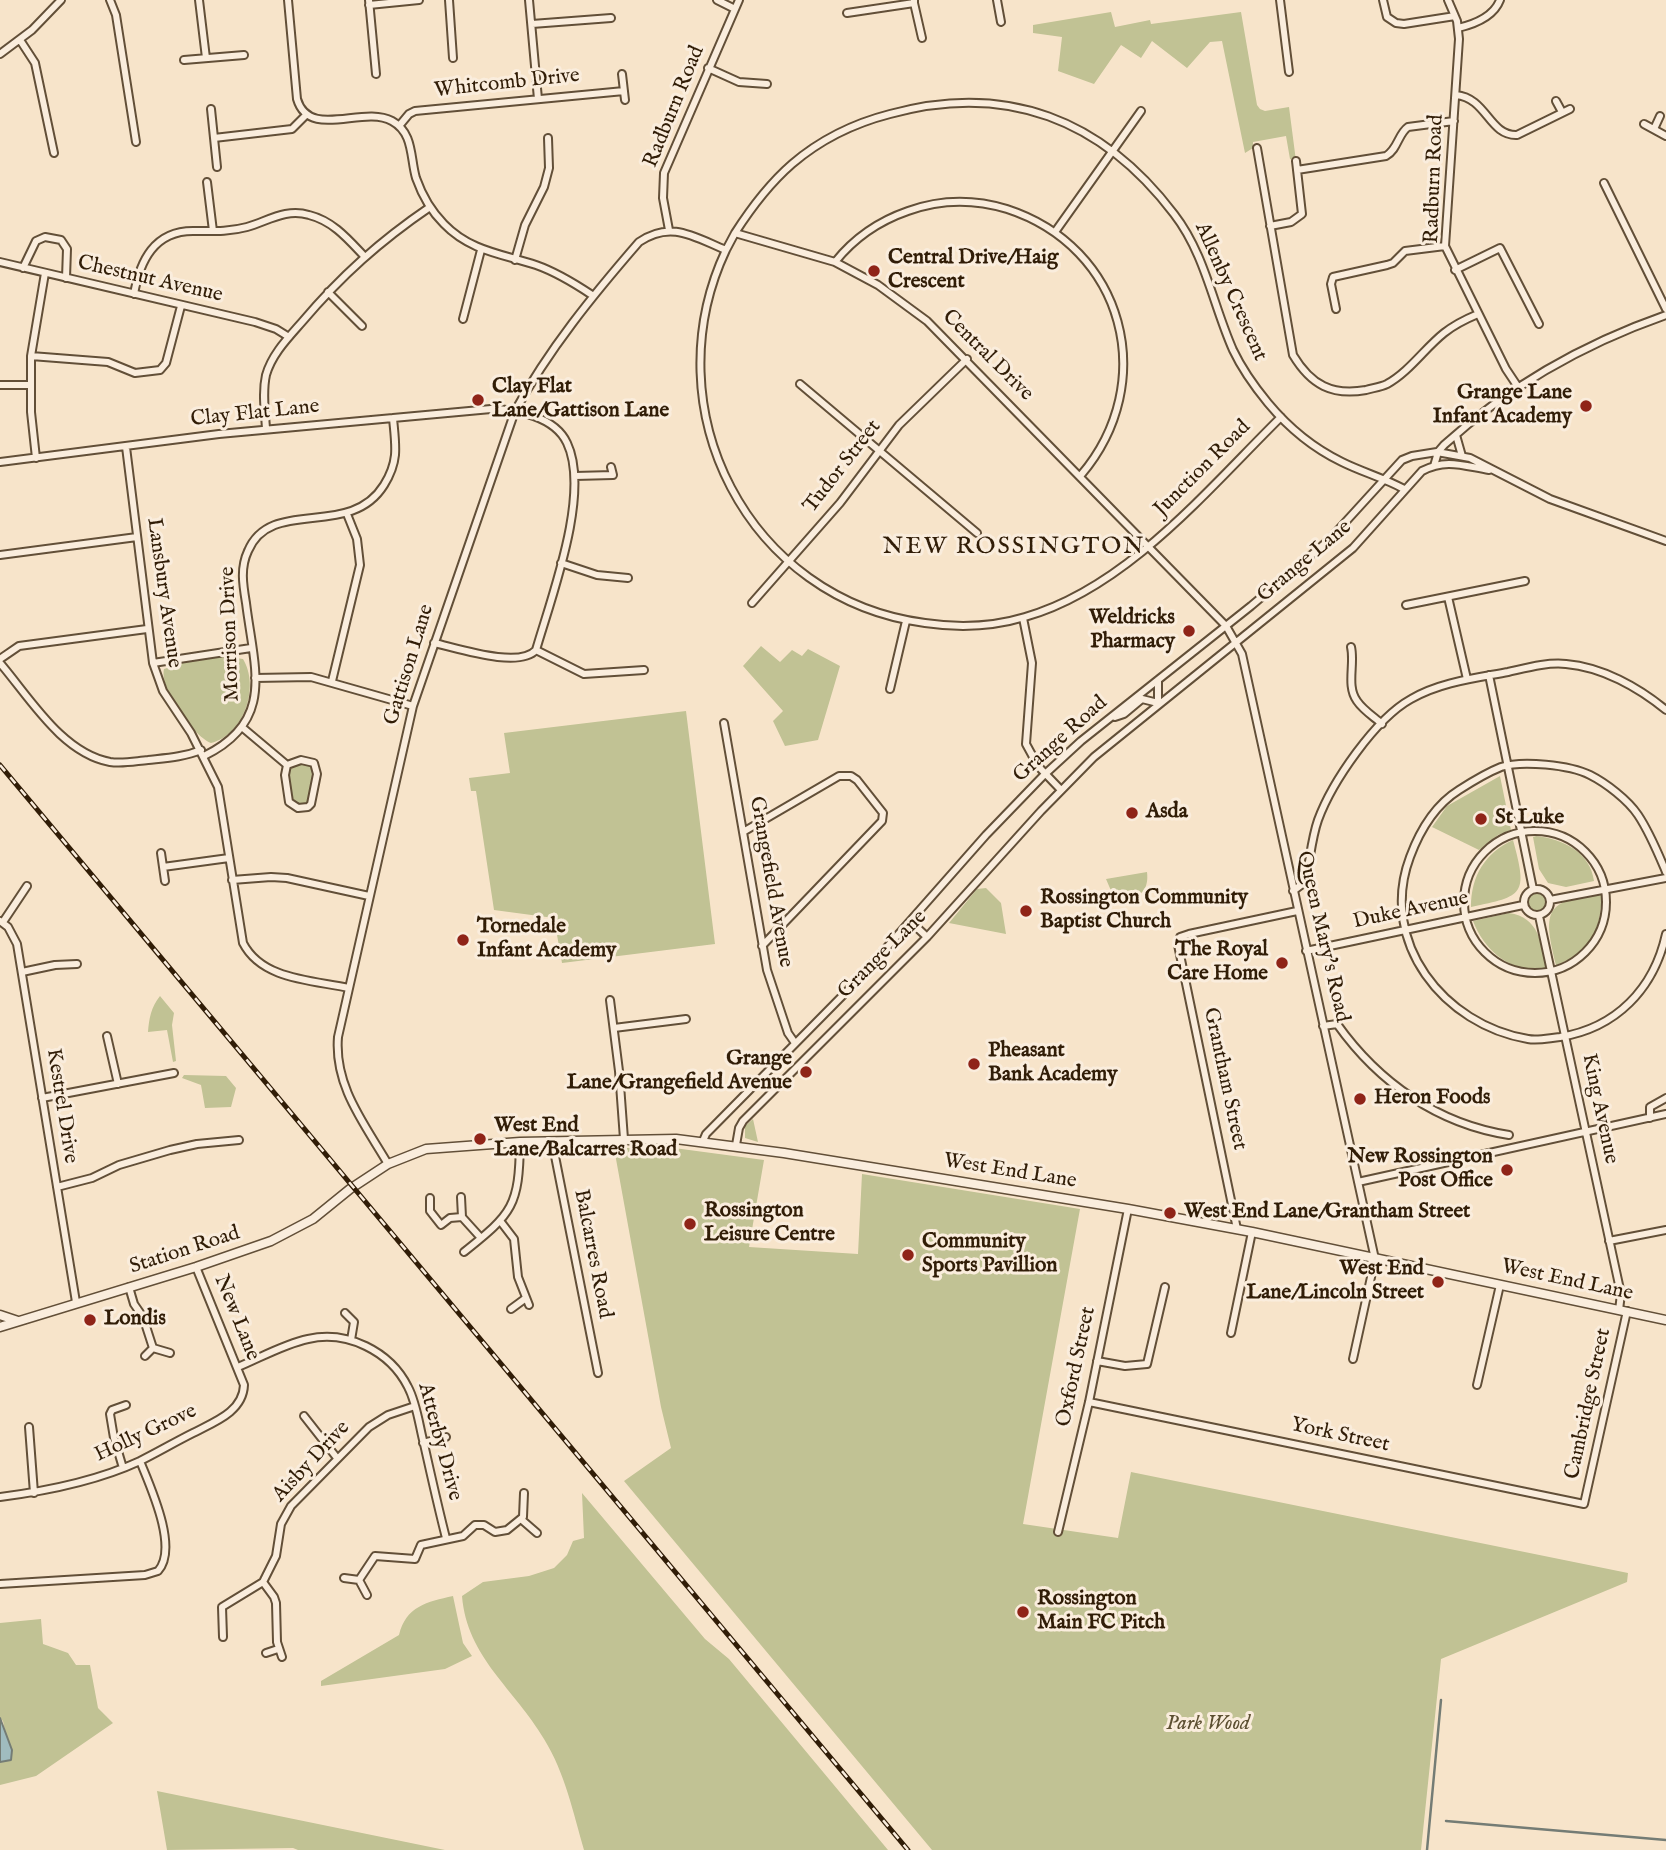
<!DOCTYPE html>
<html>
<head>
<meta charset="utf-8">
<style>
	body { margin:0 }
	canvas { display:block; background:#f7e4ca }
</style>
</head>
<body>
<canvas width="1666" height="1850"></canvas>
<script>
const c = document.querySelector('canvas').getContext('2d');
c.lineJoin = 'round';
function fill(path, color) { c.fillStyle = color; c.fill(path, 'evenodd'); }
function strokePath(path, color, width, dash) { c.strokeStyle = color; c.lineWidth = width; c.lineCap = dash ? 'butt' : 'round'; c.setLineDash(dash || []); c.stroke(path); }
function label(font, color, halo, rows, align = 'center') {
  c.font = font + ' "IM FELL English",serif'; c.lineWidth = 6; c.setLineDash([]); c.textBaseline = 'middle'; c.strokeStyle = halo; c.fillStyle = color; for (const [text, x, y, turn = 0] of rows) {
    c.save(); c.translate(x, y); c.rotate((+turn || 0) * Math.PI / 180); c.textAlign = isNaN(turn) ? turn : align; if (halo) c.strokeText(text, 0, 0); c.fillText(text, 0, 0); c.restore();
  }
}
fill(new Path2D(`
	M1111,12L1115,27L1150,20L1151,24L1241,12L1257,105L1260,109L1265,111L1289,107L1296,161L1290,159L1286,136L1253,142V148L1245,153L1222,41L1210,42L1187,68L1152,41L1141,58L1121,45L1094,84L1058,71L1062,37L1033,33V25Z
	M761,646L780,662L792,650L802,656L808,649L840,666L818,740L785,746L773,721L783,711L743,666Z
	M223,656L243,659C260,687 244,735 211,743C193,736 159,688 164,669L180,664V662Z
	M686,711L715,944L562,963L554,918L494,910L476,791H471L469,778L510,773L504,733Z
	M301,760L317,768L311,804L304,808L289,802L287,765Z
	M1500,776L1511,830L1498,835L1479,850L1432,827L1447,806Z
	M1536,836C1563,839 1590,852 1594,881L1566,887L1548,883L1539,869L1533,837Z
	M1513,840C1528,895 1524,896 1471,907C1471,876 1485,853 1513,840Z
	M1147,872C1150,896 1132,903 1112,893L1106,879Z
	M986,888L1001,903L1006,934L949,923L977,889Z
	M1528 902a9 9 0 1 1 18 0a9 9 0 1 1-18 0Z
	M1601,895C1603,928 1588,954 1556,965C1544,915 1542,899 1601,895Z
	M1509,913C1539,917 1542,944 1546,969C1511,973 1485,952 1473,921Z
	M160,996L174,1013L172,1025L176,1061L173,1062L167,1030L148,1032C149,1019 151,1007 160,996Z
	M184,1075L226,1076L236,1088L231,1107L205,1108L201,1085L182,1078Z
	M753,1119L758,1142L745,1138V1126Z
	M614,1148H674L764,1160L749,1247L858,1254L862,1174L1080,1209L1023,1524L1118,1538L1131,1472L1628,1573L1627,1582L1441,1659L1421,1850H932L624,1481L671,1448L661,1407Z
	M582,1493L705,1639L729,1659L888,1850H584C573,1812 565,1773 544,1739C515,1689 467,1658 462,1596L483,1582L529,1576L554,1568L567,1555L573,1541L584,1538Z
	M453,1596L463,1643L472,1656L445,1669L321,1686V1681L399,1635C406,1606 427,1602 453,1596Z
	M41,1619L43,1644L68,1653L76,1665H90L98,1708L113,1723L36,1776L0,1785V1762L11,1760L3,1721L0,1718V1623Z
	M157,1791L445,1850H298L293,1848L167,1850Z`), '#c1c294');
const water = new Path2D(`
	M0,1718L12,1750L11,1760L0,1762Z`);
fill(water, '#a0bcbf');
strokePath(water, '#747c75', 2);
strokePath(new Path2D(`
	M1446,1821L1666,1840
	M1427,1850L1441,1700`), '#747c75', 2.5);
const minor = new Path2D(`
	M110,0L116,15L136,142
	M199,0L206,58
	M288,0L297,99C309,140 363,105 392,121C414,133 410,158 416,178C422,195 431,211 444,224C470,251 502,254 536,265C556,272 574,283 592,295
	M369,0L376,74
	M449,0L453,58
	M529,0L538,99
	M717,0L735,9
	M997,0L1001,22
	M1280,0L1289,72
	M1383,0L1387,17L1396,23L1404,24L1455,16
	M1448,0L1457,21L1459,39L1445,246L1506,369L1518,387
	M914,3L922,38
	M369,5L419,0
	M847,13L914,3V0
	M532,24L611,18
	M1458,28C1475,24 1494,16 1500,0
	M20,40L35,63L54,153
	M0,54L32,30L61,0
	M184,60L244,55
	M708,68L739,82L767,84
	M622,74L625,100
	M1456,95C1487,98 1489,136 1517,135L1570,109
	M1556,101L1562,112
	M211,109L217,167
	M1644,124L1666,136
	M399,126L409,114L415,111L624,91
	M1654,129L1660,116
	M214,138L292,129L306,115
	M1257,148L1293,355C1311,385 1332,396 1366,390C1373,388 1381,387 1387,384C1409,372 1425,348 1444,333C1454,325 1466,319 1478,314
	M1297,170L1386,156C1398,149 1398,134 1408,127L1454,121
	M207,182L213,231
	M1604,183L1666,309
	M1270,226L1291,222L1302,214L1296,161
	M669,230L663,198L664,173L739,0
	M1055,232L1141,111
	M735,233C751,208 769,184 792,164C820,140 855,123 890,114C1006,82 1102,119 1174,214C1205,254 1213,305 1233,350C1242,369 1254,386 1268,403C1288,427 1313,448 1342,462C1362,472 1384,478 1404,489
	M726,250C651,409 748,600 925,623C959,628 992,627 1025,617C1127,588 1208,489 1281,417
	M515,260L525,225L544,187L549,168L548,138
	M0,262L255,322L276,329L289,337
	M835,262C855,237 879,221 908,211C941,199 974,199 1007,209C1124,247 1160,382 1081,475
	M23,268L36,241L45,237L61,240L67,249L66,278
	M1455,270L1500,248L1539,324
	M328,292L362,326
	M134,294C140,261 154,231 193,231C211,231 229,232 247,227C268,221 286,208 309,215C333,221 348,239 364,256
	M1336,309L1331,284L1333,277L1387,265L1393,263L1405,251L1445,246
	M463,319L481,250
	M31,356L108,362L135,373L160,370L166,363L181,306
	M800,384L977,533
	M0,385H30
	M266,429C265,411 262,393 266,375C272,354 288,338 302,322C341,276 380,241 430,207
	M1456,435L1462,456
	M126,447L153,663L163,691L191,733L218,787L243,943C262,980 312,980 349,988
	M36,458L31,412V356L45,273
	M0,462L219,434L491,409C517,409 555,417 567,443C591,493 551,598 536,650C519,669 457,648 434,643
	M1434,466L1438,452L1444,445C1510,385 1583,344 1666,315
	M575,476L613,475L611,467
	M0,555L137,537
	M561,563L597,575L628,578
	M1448,597L1467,679
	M752,603L840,503L899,425L967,359
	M1406,605L1525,581
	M1023,618L1032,663L1026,744L1038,766L1061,790
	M1351,647C1355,664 1346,686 1357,701C1363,710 1374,717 1382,724
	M536,650L584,674L644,670
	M0,659L19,646L147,629
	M0,663C30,698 62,753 110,762C123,764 136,761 148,760C166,758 184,757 201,750
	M153,663L251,648
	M1489,675L1533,889
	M255,678L311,677L413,706
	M332,681L360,565L357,539L347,514
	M890,689L906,621
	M1115,717L1124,714L1142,699L1158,703V680
	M724,723L767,970L788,1033L795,1043
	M243,728L287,765L301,760L314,763L317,774L311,804L308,807L298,808L289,802L285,775L287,765
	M204,756C276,721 254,668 246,603C243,585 240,568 248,551C271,496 350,540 384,485C389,477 394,465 395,455C396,443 394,430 393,418
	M1464 902a71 71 0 1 1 142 0a71 71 0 1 1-142 0Z
	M743,832L839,776H851L857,780L883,813L882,821L762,946
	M161,853L165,881
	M163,867L229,858
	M1666,872C1658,853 1650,833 1638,815C1628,800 1606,783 1590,775C1570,765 1522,760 1501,767C1486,773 1473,781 1459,790C1435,805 1420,830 1410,857C1378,942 1444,1025 1528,1039C1538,1041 1549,1038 1560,1037C1616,1028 1654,989 1666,934
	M232,880L271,877L287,878L369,896
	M1524 902a13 13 0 1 1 26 0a13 13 0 1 1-26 0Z
	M1293,891L1305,882C1310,862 1311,840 1318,820C1332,782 1375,719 1411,699C1440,682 1476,678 1508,672C1526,668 1547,662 1566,664C1602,667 1638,687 1666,710
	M1550,900L1666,878
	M1539,916L1621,1294L1619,1310
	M0,921L8,927L17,944L76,1302
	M3,922L27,886
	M911,922L927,937
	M1306,951L1523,905
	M22,972L55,965L77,964
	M610,1000L619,1071L624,1139
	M1323,1026L1337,1024C1379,1083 1438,1124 1509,1135
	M614,1028L686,1019
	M107,1036L118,1084
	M42,1098L174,1073
	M1650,1118V1107L1666,1098
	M552,1141L598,1373
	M703,1141L706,1134L858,980L986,835L1044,775L1081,741L1251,606L1329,540L1402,460L1412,456L1437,452L1470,458L1550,499L1666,541
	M736,1145L739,1128L743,1121L927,937L1041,811L1094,757L1353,548L1422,471C1446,458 1464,466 1489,470
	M388,1164C364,1123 334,1086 338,1037L413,706L515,411C549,349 593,295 639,242C671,220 694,237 726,250L735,233L835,262L878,285L927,321L1226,626L1242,654L1375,1259L1353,1359
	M1358,1182L1666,1114
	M57,1187L92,1178L119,1165L170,1150L197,1144L239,1140
	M430,1198V1211L441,1225L450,1218L462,1217L461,1197
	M462,1217L481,1238
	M501,1222L514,1239L518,1277L529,1305
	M1237,1229L1178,945L1180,937L1189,934L1297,911
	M1609,1241L1666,1230
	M464,1252C513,1213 519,1206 520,1142
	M129,1287L134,1304L143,1317L153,1348L145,1356
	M511,1309L526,1298
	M345,1313L354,1322L351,1340
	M1231,1333L1252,1232
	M153,1348L170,1353
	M1097,1361L1125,1366L1147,1364L1165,1287
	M238,1367C260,1358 284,1344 308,1339C347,1330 390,1351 408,1387C417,1404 419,1425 424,1444C431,1475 438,1507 446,1538
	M1477,1385L1500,1285
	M1089,1402L1584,1504L1627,1311
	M304,1416L337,1458
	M29,1427L34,1493
	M423,1443L446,1437
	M123,1468L114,1438L110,1414L112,1410L126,1405
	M0,1497C47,1491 97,1481 140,1461C158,1452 175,1442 193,1433C214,1422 243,1412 244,1385L196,1267
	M522,1520L537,1533
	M1058,1532L1089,1402L1128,1209
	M344,1578L359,1580L367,1595
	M359,1580L375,1556L415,1559L421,1545L463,1536L475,1525H484L495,1532L507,1530L523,1517L524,1493
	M0,1584L145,1575L158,1571C179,1548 150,1486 140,1461
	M223,1637L222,1607L263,1582
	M266,1653L278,1649
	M282,1657L277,1642L276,1603L274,1597L263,1582L276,1556L281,1524L291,1506L369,1427L388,1415L415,1406`);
const tertiary = new Path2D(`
	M0,1315L18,1321
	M0,1327L196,1267L271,1241L313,1219L350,1189L388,1164L426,1149L520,1142L676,1139L784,1153L1128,1209L1252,1232L1666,1320`);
strokePath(minor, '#624f38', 10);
strokePath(tertiary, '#624f38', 11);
strokePath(minor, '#faeddd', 6);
strokePath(tertiary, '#faeddd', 8);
const rail = new Path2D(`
	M0,765L908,1850`);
strokePath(rail, '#311d07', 5);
strokePath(rail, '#faeddd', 2.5, [8]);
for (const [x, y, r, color] of [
	[874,271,7,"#8f2418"],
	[478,400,7,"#8f2418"],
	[1586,406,7,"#8f2418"],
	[1189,631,7,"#8f2418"],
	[1132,813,7,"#8f2418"],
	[1481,819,7,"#8f2418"],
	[1026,911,7,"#8f2418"],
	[463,940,7,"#8f2418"],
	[1282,963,7,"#8f2418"],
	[974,1064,7,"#8f2418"],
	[806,1072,7,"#8f2418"],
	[1360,1099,7,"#8f2418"],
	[480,1139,7,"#8f2418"],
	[1507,1170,7,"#8f2418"],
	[1170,1213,7,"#8f2418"],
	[690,1224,7,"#8f2418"],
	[908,1255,7,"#8f2418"],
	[1438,1282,7,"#8f2418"],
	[90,1320,7,"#8f2418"],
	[1023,1612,7,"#8f2418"]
]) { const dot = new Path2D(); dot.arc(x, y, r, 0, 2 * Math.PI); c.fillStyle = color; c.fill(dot); strokePath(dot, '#faeddd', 2.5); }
label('21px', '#311d07', '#faeddd', [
	["Whitcomb Drive",507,84,-6],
	["Radburn Road",675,107,-68],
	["Radburn Road",1435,179,-88],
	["Chestnut Avenue",150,280,13],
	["Allenby Crescent",1230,292,66],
	["Central Drive",987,356,45],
	["Clay Flat Lane",255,414,-6],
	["Tudor Street",843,467,-52],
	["Junction Road",1203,469,-45],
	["Grange Lane",1305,562,-40],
	["Lansbury Avenue",163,593,82],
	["Morrison Drive",231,634,-92],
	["Gattison Lane",410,665,-73],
	["Grange Road",1061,740,-42],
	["Grangefield Avenue",770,882,80],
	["Duke Avenue",1411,911,-12],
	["Queen Mary's Road",1322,937,77],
	["Grange Lane",883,955,-45],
	["Grantham Street",1224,1079,78],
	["Kestrel Drive",61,1106,81],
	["King Avenue",1599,1109,78],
	["West End Lane",1010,1172,9],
	["Station Road",185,1251,-18],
	["Balcarres Road",592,1254,79],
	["West End Lane",1567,1281,12],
	["New Lane",236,1318,68],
	["Oxford Street",1077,1367,-78],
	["Cambridge Street",1589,1404,-78],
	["Holly Grove",146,1434,-25],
	["York Street",1340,1436,12],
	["Atterby Drive",439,1442,75],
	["Aisby Drive",312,1462,-47]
]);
label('bold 21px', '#311d07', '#faeddd', [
	["Central Drive/Haig",888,259],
	["Crescent",888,283],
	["Clay Flat",492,388],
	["Lane/Gattison Lane",492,412],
	["Grange Lane",1572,394,"right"],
	["Infant Academy",1572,418,"right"],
	["Weldricks",1175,619,"right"],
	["Pharmacy",1175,643,"right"],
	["Asda",1146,813],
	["St Luke",1495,819],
	["Rossington Community",1040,899],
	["Baptist Church",1040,923],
	["Tornedale",477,928],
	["Infant Academy",477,952],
	["The Royal",1268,951,"right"],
	["Care Home",1268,975,"right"],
	["Pheasant",988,1052],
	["Bank Academy",988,1076],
	["Grange",792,1060,"right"],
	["Lane/Grangefield Avenue",792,1084,"right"],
	["Heron Foods",1374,1099],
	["West End",494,1127],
	["Lane/Balcarres Road",494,1151],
	["New Rossington",1493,1158,"right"],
	["Post Office",1493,1182,"right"],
	["Rossington",704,1212],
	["Leisure Centre",704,1236],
	["West End Lane/Grantham Street",1184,1213],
	["Community",922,1243],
	["Sports Pavillion",922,1267],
	["West End",1424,1270,"right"],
	["Lane/Lincoln Street",1424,1294,"right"],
	["Londis",104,1320],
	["Rossington",1037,1600],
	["Main FC Pitch",1037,1624]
], 'left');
label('italic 21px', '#5c4f31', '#faeddd', [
	["Park Wood",1208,1725]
]);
c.letterSpacing = '2px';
label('24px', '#311d07', '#faeddd', [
	["NEW ROSSINGTON",1014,548]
]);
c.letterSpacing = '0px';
</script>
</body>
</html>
